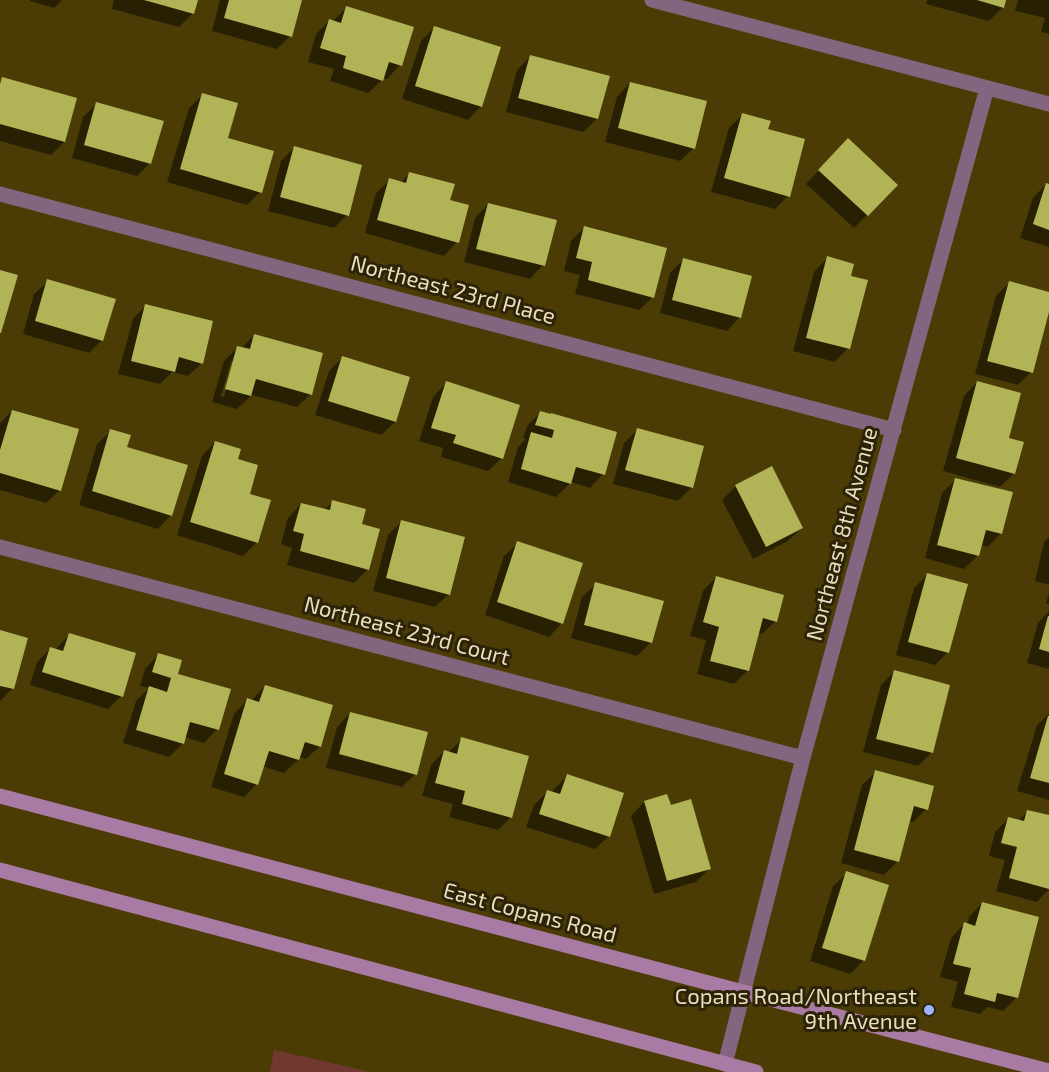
<!DOCTYPE html>
<html>
<head>
<meta charset="utf-8">
<style>
	body { margin:0 }
	canvas { display:block; background:#4b3c06 }
</style>
</head>
<body>
<canvas width="1049" height="1072"></canvas>
<script>
const c = document.querySelector('canvas').getContext('2d');
c.lineJoin = 'round';
function fill(path, color) { c.fillStyle = color; c.fill(path, 'evenodd'); }
function strokePath(path, color, width, dash) { c.strokeStyle = color; c.lineWidth = width; c.lineCap = dash ? 'butt' : 'round'; c.setLineDash(dash || []); c.stroke(path); }
function label(font, color, halo, rows, align = 'center') {
  c.font = font + ' "Exo 2",sans-serif'; c.lineWidth = 6; c.setLineDash([]); c.textBaseline = 'middle'; c.strokeStyle = halo; c.fillStyle = color; for (const [text, x, y, turn = 0] of rows) {
    c.save(); c.translate(x, y); c.rotate((+turn || 0) * Math.PI / 180); c.textAlign = isNaN(turn) ? turn : align; if (halo) c.strokeText(text, 0, 0); c.fillText(text, 0, 0); c.restore();
  }
}
fill(new Path2D(`
	M274,1050L371,1072H270Z`), '#703930');
fill(new Path2D(`
	M30,0H62L54,8L30,1Z
	M114,0H196L193,13L179,27L112,9Z
	M220,0H300L290,36L277,49L212,31Z
	M927,0H1005L1003,7L989,21L926,4Z
	M1018,0H1049V34L1041,32L1045,18L1015,11Z
	M347,7L400,65L387,79L382,77V80L368,93L330,81L334,69L308,62L316,34L329,21L332,22Z
	M434,28L481,106L468,120L402,99L421,41Z
	M530,57L597,119L583,132L506,112L517,70Z
	M2,79L64,142L51,155L0,141V81Z
	M630,83L694,148L680,161L605,142L617,97Z
	M202,95L226,139L260,192L247,205L167,182L189,108Z
	M97,104L150,163L137,176L72,158L83,117Z
	M742,115L767,130L788,196L775,209L711,192L729,128Z
	M294,148L347,215L334,228L268,211L281,161Z
	M835,153L867,215L854,228L806,184Z
	M410,173L449,201L457,242L444,256L365,233L376,193L390,180L400,183Z
	M1046,184L1049,185V247L1020,238L1033,198Z
	M488,204L543,265L530,279L464,262L475,218Z
	M585,227L653,297L639,310L575,294L580,275L564,271L571,241Z
	M827,258L849,277L848,348L835,362L793,351L814,272Z
	M684,259L740,317L727,331L660,313L670,273Z
	M48,281L102,340L89,353L23,334L34,294Z
	M1010,282L1049,293V306L1031,372L1018,385L975,374L996,296Z
	M146,305L202,363L188,376L172,372L160,384L118,374L133,319Z
	M254,335L311,394L297,407L252,395L237,409L212,402L224,361L237,348L241,349ZM231,361H234L224,397L221,396Z
	M342,358L408,378L395,422L381,435L315,415L329,371Z
	M977,382L1007,439L1014,473L1000,487L943,471L964,396Z
	M446,383L502,458L488,471L441,457L443,448L419,441L433,397Z
	M12,411L60,490L46,503L0,490V423Z
	M540,413L603,474L590,488L571,482L556,497L508,482L518,447L526,439L523,438L527,426Z
	M637,430L692,487L678,501L613,484L624,443Z
	M111,431L126,448L171,515L158,529L79,505L97,444Z
	M215,442L236,460L248,495L257,542L243,556L177,535L202,456Z
	M771,468L802,528L788,541L753,559L722,500L735,487Z
	M955,480L1001,533L988,547L980,545L978,555L964,569L925,558L942,493Z
	M333,502L360,525L368,569L354,583L287,565L292,548L281,544L288,518L301,504L324,510Z
	M401,522L449,594L435,607L373,591L388,535Z
	M1049,537V585L1035,581L1044,542Z
	M518,543L562,623L549,637L485,615L504,556Z
	M927,575L948,652L935,665L896,655L914,588Z
	M716,577L776,621L762,634L757,633L747,671L734,684L697,674L706,640L690,636L703,591Z
	M596,584L651,642L637,656L571,638L582,597Z
	M1049,592V604H1046Z
	M1049,611V669L1027,663L1038,623Z
	M0,632L12,689L0,701Z
	M69,635L121,696L108,709L30,685L37,662L50,649L55,650Z
	M158,655L176,675L217,729L204,743L184,737L182,744L169,757L123,743L136,701L149,688L140,686L145,669Z
	M894,672L949,686L931,753L918,766L863,752L881,685Z
	M265,686L320,746L306,759L299,757L298,760L284,773L262,766L257,784L244,797L211,787L234,714L247,700H252Z
	M350,713L415,774L402,787L326,768L337,727Z
	M1049,714V800L1017,791L1037,725Z
	M462,739L511,817L498,830L449,817L453,804L422,796L431,765L444,751L448,753Z
	M876,772L926,809L913,822L908,821L897,862L884,875L841,863L862,785Z
	M567,776L609,836L595,849L526,827L534,805L547,792L552,793L554,789Z
	M644,802L670,807L710,868L696,882L654,894L631,816Z
	M1028,811L1049,817V889L1037,902L996,891L1005,860L989,856L995,832L1008,819L1018,821Z
	M847,873L864,960L850,974L810,961L833,886Z
	M982,903L1016,998L1003,1011L988,1007L980,1014L951,1007L958,982L940,977L951,938L964,924L967,925L969,917Z`), '#0007');
fill(new Path2D(`
	M144,0H198L194,14Z
	M229,0H302L292,37L224,18Z
	M977,0H1006L1004,8Z
	M346,6L414,27L402,66L389,62L383,81L343,68L346,56L320,48L329,19L341,23Z
	M434,26L501,47L482,107L415,86Z
	M530,55L610,76L598,119L518,98Z
	M2,77L77,98L65,142L0,124V84Z
	M630,82L707,101L695,149L618,128Z
	M202,93L238,103L228,138L274,151L262,193L180,169Z
	M96,102L164,121L151,164L84,145Z
	M742,113L771,121L768,129L805,139L790,197L724,178Z
	M848,138L898,185L868,216L818,170Z
	M294,146L362,165L349,216L280,197Z
	M409,172L455,184L450,200L469,205L459,243L377,220L389,178L406,183Z
	M1046,183L1049,184V230L1033,224Z
	M488,203L557,220L545,266L476,249Z
	M584,226L667,248L654,298L588,280L592,262L576,258Z
	M827,256L854,264L851,276L868,280L850,349L806,338Z
	M683,258L752,276L741,318L672,300Z
	M0,270L18,275L1,333H0Z
	M47,279L116,299L103,341L35,321Z
	M1009,281L1049,292V312L1033,373L987,361Z
	M145,304L213,321L203,364L179,357L175,372L131,361Z
	M254,334L323,353L312,395L256,379L251,396L225,389L237,346L250,349Z
	M342,356L410,377L396,422L328,401Z
	M446,381L520,405L503,459L453,443L456,435L431,428Z
	M977,381L1021,393L1009,438L1024,442L1015,474L956,458Z
	M12,410L79,429L61,491L0,473V450Z
	M540,411L551,414V413L617,432L605,475L576,467L571,484L521,469L531,432L552,438L554,430L535,425Z
	M637,428L704,446L693,488L625,470Z
	M110,429L131,435L127,447L188,465L172,516L92,491Z
	M215,441L241,449L238,459L258,465L250,494L271,500L258,543L190,522Z
	M772,466L803,528L766,547L735,485Z
	M955,478L1013,492L1002,534L986,530L979,556L937,545Z
	M332,500L366,509L362,524L380,529L369,570L300,551L304,534L293,531L301,503L330,510Z
	M401,520L465,537L450,595L386,578Z
	M517,541L583,563L563,624L497,602Z
	M927,573L968,584L949,653L908,642Z
	M716,576L784,595L777,622L763,618L749,671L710,661L719,627L703,622Z
	M595,582L664,601L652,643L584,625Z
	M1048,616H1049V652L1039,649Z
	M0,630L28,638L14,689L0,686Z
	M69,633L136,653L123,697L42,672L50,647L63,651Z
	M158,653L182,660L178,674L231,689L219,730L190,722L184,744L136,730L149,686L167,692L171,678L152,672Z
	M894,670L950,685L933,753L876,739Z
	M265,685L333,705L321,747L305,742L299,760L269,751L258,785L224,774L247,698L259,702Z
	M350,712L428,732L417,775L339,754Z
	M1048,716H1049V783L1030,778Z
	M461,737L529,756L512,818L462,804L465,791L435,783L444,750L457,754Z
	M875,770L934,786L928,810L914,806L899,862L854,850Z
	M567,774L624,793L610,837L539,814L547,790L560,794Z
	M667,794L671,805L691,799L711,869L667,881L644,801Z
	M1027,810L1049,815V889L1009,878L1017,847L1001,843L1008,817L1024,821Z
	M846,871L889,885L865,961L822,948Z
	M982,902L1039,917L1018,998L997,993L995,1002L964,994L971,968L953,964L964,922L975,926Z`), '#b0b456');
strokePath(new Path2D(`
	M652,0L1049,104
	M0,194L894,430
	M0,547L803,758
	M725,1064L803,758L987,88`), '#83657f', 15);
strokePath(new Path2D(`
	M0,796L743,992L1049,1071
	M0,870L756,1072`), '#a97aa3', 15);
for (const [x, y, r, color] of [
	[929,1010,6,"#9eb3fd"]
]) { const dot = new Path2D(); dot.arc(x, y, r, 0, 2 * Math.PI); c.fillStyle = color; c.fill(dot); strokePath(dot, '#2c2308', 2); }
label('22px', '#e9debe', '#2c2308', [
	["Northeast 23rd Place",453,290,15],
	["Northeast 8th Avenue",842,534,-75],
	["Northeast 23rd Court",407,631,15],
	["East Copans Road",530,913,15]
]);
label('22px', '#e9debe', '#2c2308', [
	["Copans Road/Northeast",917,997],
	["9th Avenue",917,1022]
], 'right');
</script>
</body>
</html>
